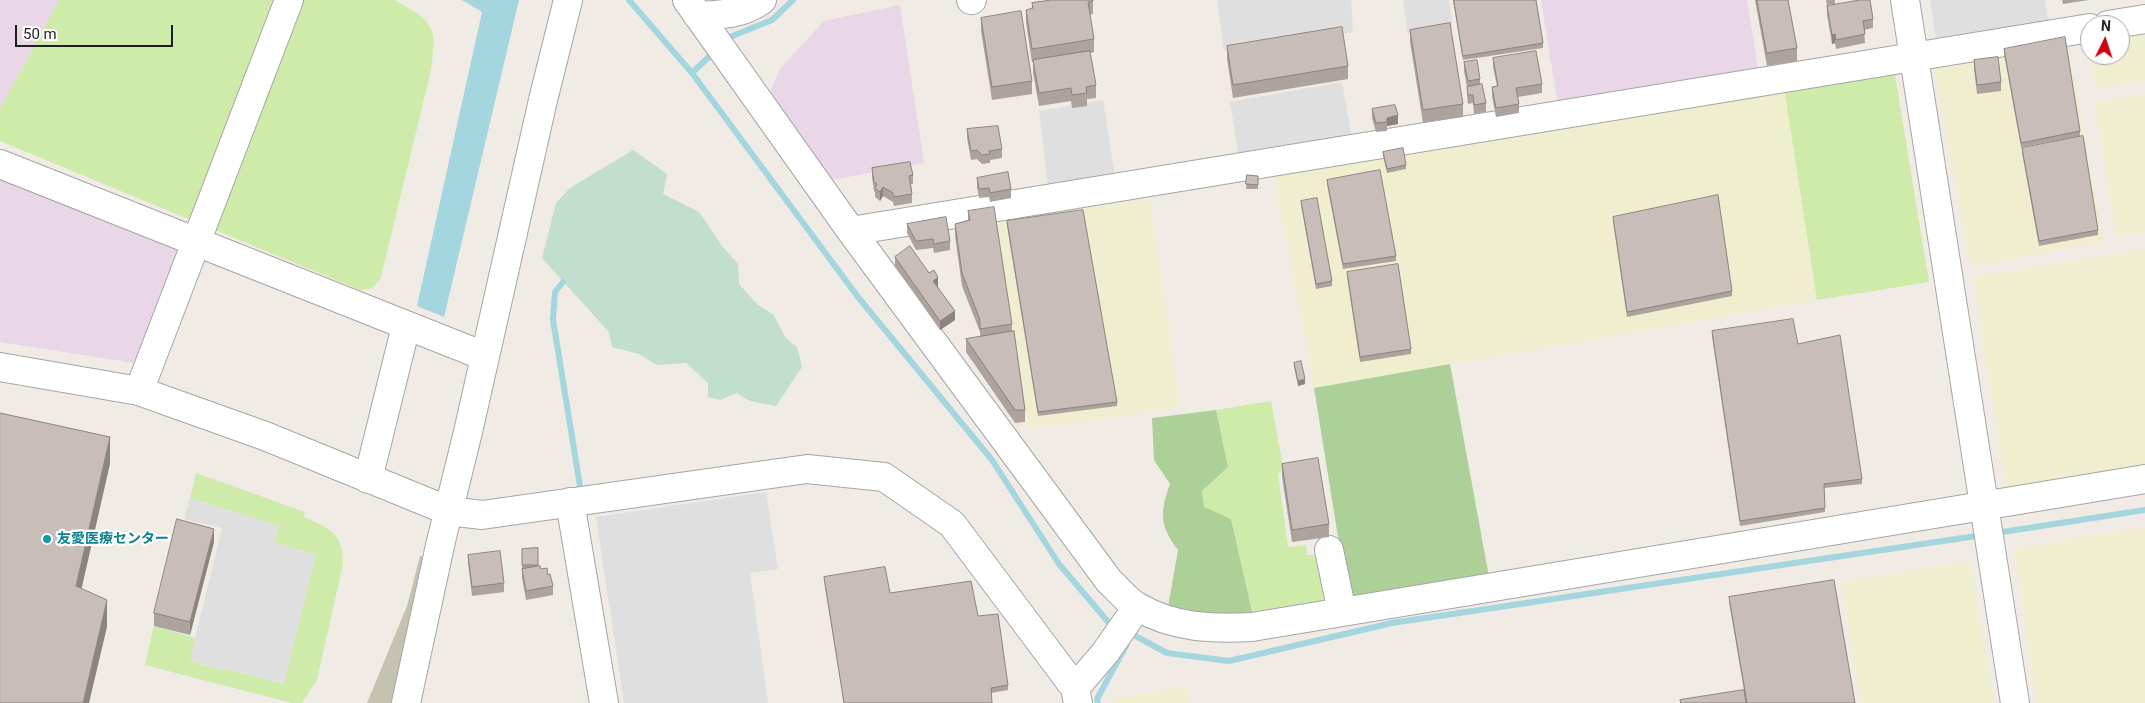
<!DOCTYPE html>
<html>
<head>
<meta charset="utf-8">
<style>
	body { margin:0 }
	#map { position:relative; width:2145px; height:703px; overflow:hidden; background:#f0ebe5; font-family:Roboto,sans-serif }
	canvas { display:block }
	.north { position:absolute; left:2080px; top:15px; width:50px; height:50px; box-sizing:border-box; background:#fff; border:1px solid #a5a5a5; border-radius:50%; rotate:4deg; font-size:14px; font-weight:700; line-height:20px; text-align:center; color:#1f1f1f }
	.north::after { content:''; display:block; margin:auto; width:18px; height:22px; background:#cd0011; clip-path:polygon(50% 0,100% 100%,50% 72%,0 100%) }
	.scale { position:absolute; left:15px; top:25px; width:158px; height:22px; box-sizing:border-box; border:2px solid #1f1f1f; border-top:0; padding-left:6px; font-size:15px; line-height:18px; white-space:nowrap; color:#1f1f1f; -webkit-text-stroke:4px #fff; paint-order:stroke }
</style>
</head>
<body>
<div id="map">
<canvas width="2145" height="703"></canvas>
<div class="north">N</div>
<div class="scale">50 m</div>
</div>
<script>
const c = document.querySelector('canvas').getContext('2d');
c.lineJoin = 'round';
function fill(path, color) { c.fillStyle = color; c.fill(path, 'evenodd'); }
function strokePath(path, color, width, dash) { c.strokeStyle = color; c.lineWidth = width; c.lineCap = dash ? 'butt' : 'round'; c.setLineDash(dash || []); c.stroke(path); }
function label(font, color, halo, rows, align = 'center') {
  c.font = font + ' Roboto,"Noto Sans JP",sans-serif'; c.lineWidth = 4.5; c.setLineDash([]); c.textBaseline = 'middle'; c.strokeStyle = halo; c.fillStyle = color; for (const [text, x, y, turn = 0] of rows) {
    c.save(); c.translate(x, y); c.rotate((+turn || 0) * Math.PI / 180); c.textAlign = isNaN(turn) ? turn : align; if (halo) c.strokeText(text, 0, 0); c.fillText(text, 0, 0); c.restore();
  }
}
fill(new Path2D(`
	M0,0H59L0,109Z
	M1541,0H1747L1759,74L1558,106Z
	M900,5L924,163L831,180L778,110L771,89L780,69L824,21Z
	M0,179L182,250L134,363L0,342Z`), '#e9d6e7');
fill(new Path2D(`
	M420,556L446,565L415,703H367L407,606Z`), '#c5c3b0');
fill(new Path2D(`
	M2145,26V81L2096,88L2091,55H2120V29Z
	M2067,39L2103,242L1971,266L1933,63Z
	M1784,88L1817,300L1314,388L1274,176Z
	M2145,94V232L2116,237L2095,102Z
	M1150,199L1180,407L1028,429L996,221Z
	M2145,249V466L2006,488L1973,277Z
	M2145,527V703H2036L2015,549Z
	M1970,561L1994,703H1861L1841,582Z
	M1187,686L1189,703H1110L1111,700Z`), '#efefcf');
fill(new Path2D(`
	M59,0H395C433,22 438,25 431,70L381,277L373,288L360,290L0,141V109Z
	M1894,69L1929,282L1817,300L1784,88Z
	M1271,401L1284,472L1278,473L1288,547L1306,545L1307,555H1320L1334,603L1253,616L1231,519L1204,508L1202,491L1228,467L1216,410Z
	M196,473L305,512L303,517C330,528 343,533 343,564L317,680L302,703H292L145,665L154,626L196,638L191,660L212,668L232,670L284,684L275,542L278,526L190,498Z`), '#cfeba9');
fill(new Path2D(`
	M1450,364L1489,577L1348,599L1314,388Z
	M1216,410L1228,467L1202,491L1204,507L1231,519L1253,616H1197L1168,607L1178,550C1159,525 1160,512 1170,484L1154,460L1152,418Z`), '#add098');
fill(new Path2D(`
	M633,150L667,174L663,194L699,212L722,246L738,264L739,284L758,305L773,314L786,338L797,347L802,367L776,406L750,401L737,393L720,400L708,397V383L686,363L657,365L639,354L612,347L609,332L542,258L556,203L570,188Z`), '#c1dece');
fill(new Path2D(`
	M1217,0H1351L1353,32L1224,51Z
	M1403,0H1449L1453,27L1408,34Z
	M1930,0H2045L2049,26L1937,44Z
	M1342,82L1352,138L1239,157L1230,102Z
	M1103,100L1115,177L1048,187L1039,111Z
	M766,492L778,569L750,573L768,703H624L596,517Z
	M190,498L279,526L275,542L316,555L284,684L232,670L212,668L190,659L222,528L184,519Z`), '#dfdfdf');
fill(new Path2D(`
	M462,0H519L444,317L417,306L482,12Z`), '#a4d6df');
strokePath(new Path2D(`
	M629,0L692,73L858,297L992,460L1059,564L1109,623L1117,626
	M725,42L730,37L772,20L793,0
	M692,73L716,50
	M563,282L555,292L553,320L580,486
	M1996,533L2145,510
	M1128,632L1167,653L1229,661L1392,623L1983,535
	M1098,703L1097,699L1127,644`), '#a4d6df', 6);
const minor = new Path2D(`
	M687,0L851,231L1109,581C1118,589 1127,601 1138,607C1174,628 1212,629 1252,627L2145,479
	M971,0H972
	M1905,0L2015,703
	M698,16C722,15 743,14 762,0
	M2108,25L2145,19
	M0,164L484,356
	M851,231L2090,28
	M0,367L139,391L265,436L449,511L482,515L807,469L884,477L952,524L1075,688L1078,703
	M139,391L289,0
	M368,479L406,326
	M570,502L604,703
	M1329,550L1342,612
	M1075,688L1105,653L1137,607
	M406,703L441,541L468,432L543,100L568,0`);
strokePath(minor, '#a6a6a6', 30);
strokePath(minor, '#fff', 28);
fill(new Path2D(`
	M1453,0H1536L1543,43V48L1463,60Z
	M1755,0H1788L1797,48V61L1767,66Z
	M1826,0H1835V4L1827,5Z
	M2062,0H2089L2063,4Z
	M1093,1V14L1090,15L1094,39V52L1090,53L1096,85V98L1087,99V106L1072,108L1071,101L1039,106L1033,73V62H1032L1026,23V10L1032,9V3Z
	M1827,6L1873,19V28L1864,30L1865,43L1836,49L1835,43L1832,44L1827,15Z
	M981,18L1032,81V94L992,100L981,31Z
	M1410,30L1463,104V117L1423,123L1410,42Z
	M1227,46L1348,66V79L1233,98L1227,59Z
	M2004,49L2080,131V136L2021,147L2004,54Z
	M1493,58L1542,84V93L1518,97L1519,104V113L1496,117L1492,96V87L1497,86L1493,67Z
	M1974,60L2001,82V91L1977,94L1974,69Z
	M1464,62L1480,79V85L1486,103V112L1474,114L1473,103L1468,104L1467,96V87L1464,71Z
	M1372,109L1398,124L1387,126V131L1376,132L1372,118Z
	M967,129L1002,149V158L990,160V163L982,164L977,159L971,160L967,138Z
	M2022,148L2098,230V235L2039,246L2022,153Z
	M1383,152L1406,165V169L1387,173L1383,156Z
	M872,168L913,175V184H911L912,194V203L894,206L893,202L883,196L880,201L875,197V192L874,191L872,177Z
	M1247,175L1258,176V189H1246Z
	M977,178L1011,189V198L990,202L989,197L979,198L977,187Z
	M1327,180L1396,256V261L1343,269L1327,184Z
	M1301,201L1332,281V286L1316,289L1301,205Z
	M968,211L1012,324V332L1025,410V422L1015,423L966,352V339L980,337V332L962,286L955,236V224L968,220Z
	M1613,217L1732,291V296L1627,317L1613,221Z
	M1007,221L1117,402V406L1038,416L1007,226Z
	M907,224L950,241V250L934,253L933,248L916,250L907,233Z
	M895,257L938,286V287L955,320L940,330L895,266Z
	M1347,272L1411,349V354L1360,362L1347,277Z
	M1712,331L1798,344L1862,479V484L1824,488L1825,512L1740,526L1712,336Z
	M1294,363L1305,384L1298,386L1294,367Z
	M1282,464L1329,524V537L1292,542L1282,477Z
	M214,542L190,635L154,626V613Z
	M538,548V566L541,569L548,575L553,586V595L526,600L522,578V549Z
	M468,555L504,583V592L472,596L468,563Z
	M824,577L978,616L1008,685V690L991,693L992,703H844L824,581Z
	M1729,597L1855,703H1680V700L1744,690L1729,602Z`), '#aca39e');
fill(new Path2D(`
	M1835,34V43L1832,44V35Z
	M1398,115V124L1387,126V118Z
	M883,187V196L880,201V192Z
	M938,277V286L933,290V281Z
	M955,311V320L940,330V321Z
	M1305,379V384L1298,386V381Z
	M110,437V464L76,613V586Z
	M214,529V542L190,635V622Z
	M107,600V627L89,703H83Z`), '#8c8481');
const building = new Path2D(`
	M1052,0H1093V1L1088,2L1094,39L1032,49L1026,10L1033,8L1032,3Z
	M1454,0H1536L1543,43L1463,56Z
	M1757,0H1788L1797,48L1767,53Z
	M1860,0H1870L1873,19L1863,21L1865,34L1836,40L1835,34L1832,35L1827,6Z
	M1021,11L1032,81L992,87L981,18Z
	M1450,23L1463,104L1423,110L1410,30Z
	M1342,27L1348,66L1233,85L1227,46Z
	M2065,37L2080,131L2021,143L2004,49Z
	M1090,51L1096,85L1086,87L1087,93L1072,95L1071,88L1039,93L1033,60Z
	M1536,51L1542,84L1516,88L1519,104L1496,108L1492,87L1498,86L1493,58Z
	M1998,57L2001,82L1977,85L1974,60Z
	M1477,60L1480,79L1468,81L1464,62Z
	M1482,84L1486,103L1474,105L1473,95H1468L1467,87Z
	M1395,105L1398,115L1387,118V122L1376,123L1372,109Z
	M998,126L1002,149L989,151L990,154L982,155L977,150L971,151L967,129Z
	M2083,136L2098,230L2039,241L2022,148Z
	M1403,148L1406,165L1387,169L1383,152Z
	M910,162L913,175L909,176L912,194L894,197L893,193L883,187L880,192L875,188L877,184L874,182L872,168Z
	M1380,170L1396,256L1343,264L1327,180Z
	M1008,172L1011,189L990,193L989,188L979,189L977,178Z
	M1247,175L1258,176V185L1246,184Z
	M1718,195L1732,291L1627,312L1613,217Z
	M1317,198L1332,281L1316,284L1301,201Z
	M994,207L1012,324L980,329V320L962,273L955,224L970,220L968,211Z
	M1083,210L1117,402L1038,412L1007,221Z
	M946,217L950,241L934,244L933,239L916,241L907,224Z
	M910,246L929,273L934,270L938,277L933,281L955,311L940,321L895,257Z
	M1398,264L1411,349L1360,357L1347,272Z
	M1793,319L1798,344L1840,335L1862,479L1824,484L1825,508L1740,521L1712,331Z
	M1014,331L1025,410H1015L966,339Z
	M1301,361L1305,379L1298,381L1294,363Z
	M0,413L110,437L76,586L107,600L83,703H0Z
	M1318,458L1329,524L1292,530L1282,464Z
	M177,519L214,529L190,622L154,613Z
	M538,548V565H522V549Z
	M500,551L504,583L472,587L468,555Z
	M540,566L541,569L547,568L548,575L550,574L553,586L526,591L522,569Z
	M885,567L890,593L971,581L978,616L998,614L1008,685L991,688L992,703H844L824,577Z
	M1834,580L1855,703H1747L1729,597Z
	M1744,690L1746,703H1681L1680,700Z`);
fill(building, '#c8bdb8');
strokePath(building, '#8c8481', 1);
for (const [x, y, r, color] of [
	[47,539,5,"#0f9aa8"]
]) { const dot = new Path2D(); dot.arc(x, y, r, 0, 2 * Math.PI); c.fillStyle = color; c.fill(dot); strokePath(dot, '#fff', 2); }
label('bold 14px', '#0d838f', '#fff', [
	["友愛医療センター",57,539]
], 'left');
</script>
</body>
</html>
